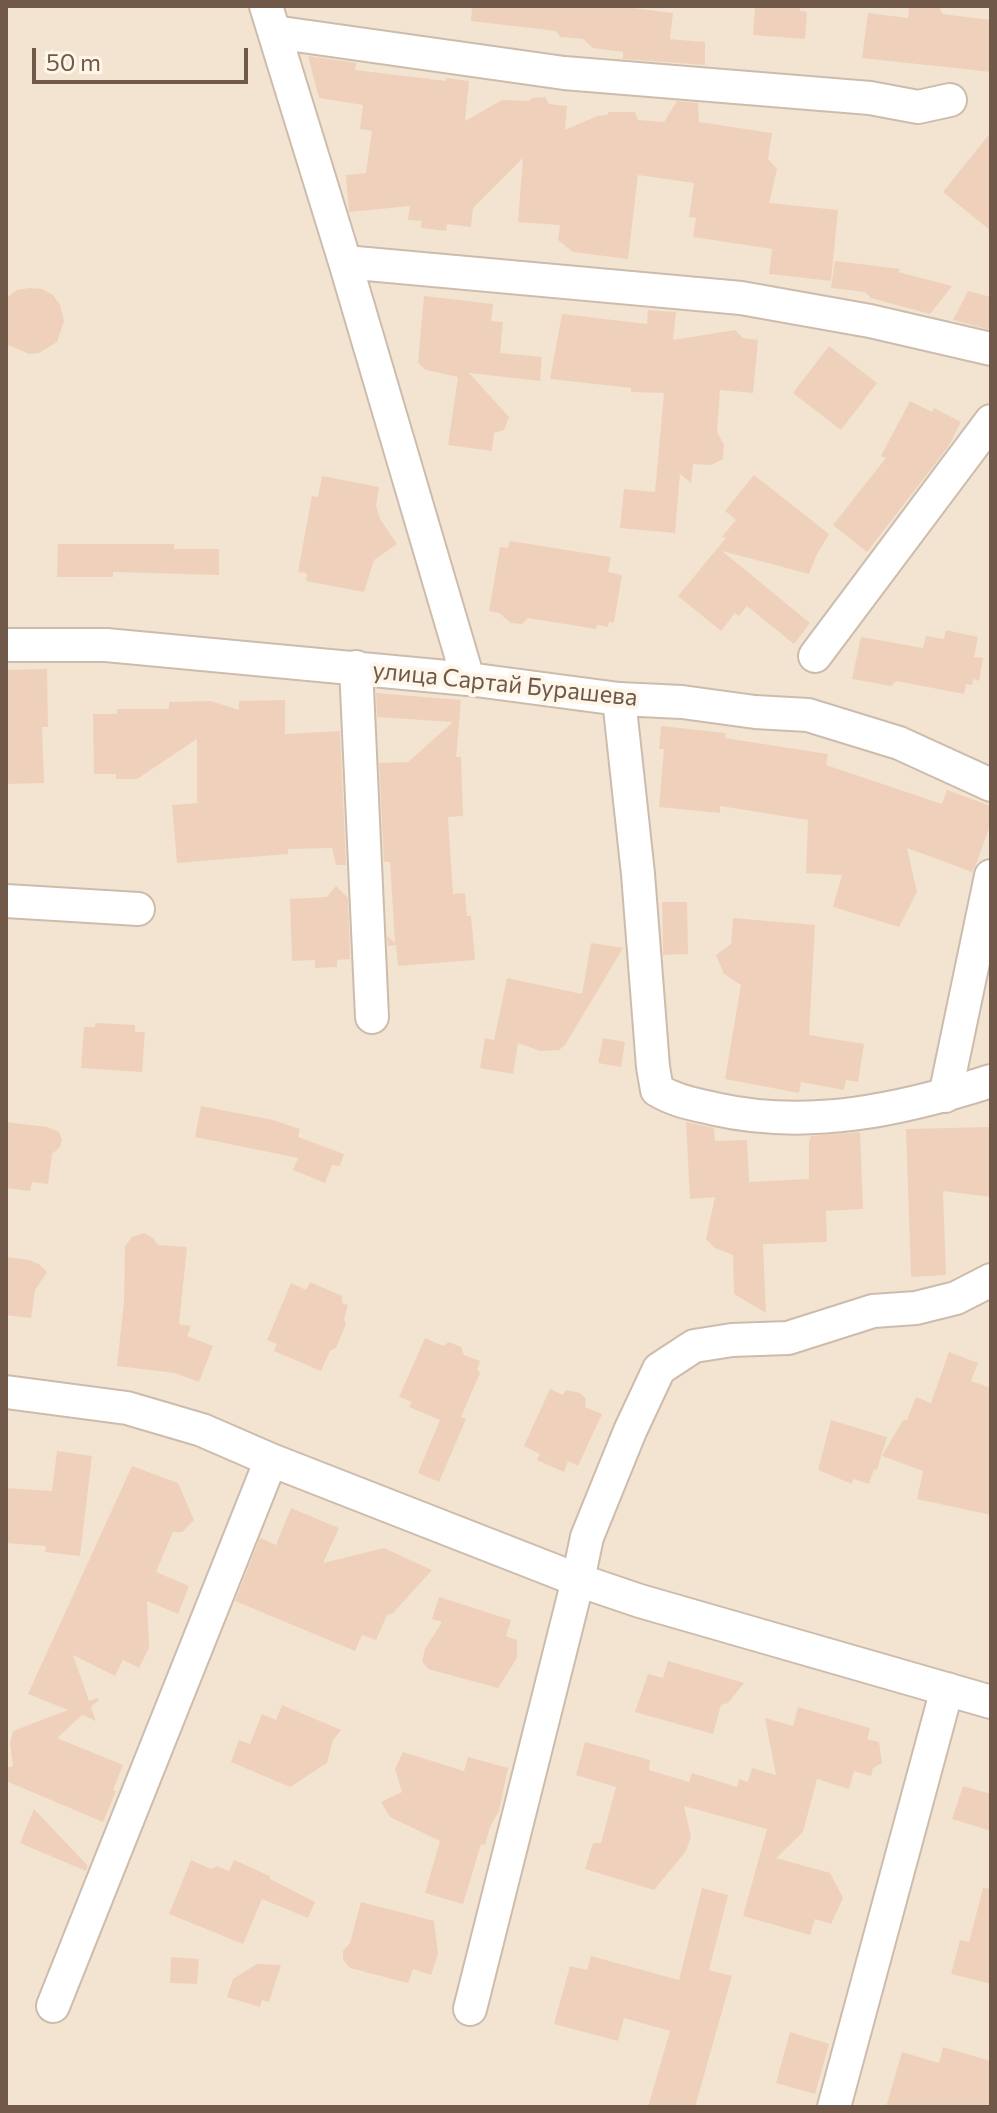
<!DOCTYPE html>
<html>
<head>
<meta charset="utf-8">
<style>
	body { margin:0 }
	#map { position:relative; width:997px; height:2113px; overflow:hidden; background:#fbf2e2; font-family:Commissioner,sans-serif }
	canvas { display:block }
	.frame { position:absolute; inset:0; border:8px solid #71594a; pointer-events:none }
	.scale { position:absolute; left:32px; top:48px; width:216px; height:36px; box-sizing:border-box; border:4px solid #71594a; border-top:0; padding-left:10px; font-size:24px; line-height:28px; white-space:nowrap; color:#71594a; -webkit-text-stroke:6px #fef6e8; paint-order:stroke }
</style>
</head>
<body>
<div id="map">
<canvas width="997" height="2113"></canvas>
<div class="frame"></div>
<div class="scale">50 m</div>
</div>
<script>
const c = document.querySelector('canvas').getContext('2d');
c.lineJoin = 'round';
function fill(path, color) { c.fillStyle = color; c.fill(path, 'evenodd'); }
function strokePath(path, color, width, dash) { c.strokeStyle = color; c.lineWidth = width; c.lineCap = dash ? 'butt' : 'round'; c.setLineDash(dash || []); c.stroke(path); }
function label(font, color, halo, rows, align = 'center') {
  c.font = font + ' Commissioner,sans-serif'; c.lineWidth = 8; c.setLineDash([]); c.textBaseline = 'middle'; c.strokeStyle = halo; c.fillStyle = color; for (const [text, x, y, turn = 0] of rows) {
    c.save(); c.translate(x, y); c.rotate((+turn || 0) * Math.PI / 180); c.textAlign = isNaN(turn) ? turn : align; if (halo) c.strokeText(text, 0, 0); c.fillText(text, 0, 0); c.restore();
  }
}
fill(new Path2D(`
	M6,6H991V2107H6Z`), '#f2e4d1');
fill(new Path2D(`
	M472,6H632V8L673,13L670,39L705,42V65L623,59V52L593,48L583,39L560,37L556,31L471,21Z
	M755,6H800V11L807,12L805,39L753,35Z
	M909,6H939L942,14L991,20V72L862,58L868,13L908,18Z
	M308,56L356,63L355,70L446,81V78L469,81L465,121L502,100L529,101L532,98L545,97L549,104L567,106L565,130L597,116L607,115L609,112H635L638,120L664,122L677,101L698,103L699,122L772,133L768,159L777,169L769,203L838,210L831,281L769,274L772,249L693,237L696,218L689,217L694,183L638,175L628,259L573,252L558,240L560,225L518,222L523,158L473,208L471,227L447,224L446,231L421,228L422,221L408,220L410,206L349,212L346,175L366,173L372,131L360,129L363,105L319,98Z
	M991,132V231L943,192Z
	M835,261L901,269L898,272L952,286L930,314L871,298L865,292L831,288Z
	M29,288L42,289L53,295L60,305L64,321L57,342L39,353L29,354L6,344V298L17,290Z
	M968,291L991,297V330L953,320Z
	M424,296L493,304L491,321L503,322L500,353L542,357L540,381L469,373L509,417L504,430L494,433L492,451L448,445L458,377L426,370L418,363Z
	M648,310L676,312L673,340L735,330L743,338L758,340L753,393L720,390L717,432L724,445L723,459L711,465L693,464L691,483L680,474L675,533L620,528L624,489L655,492L664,393L631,392V388L550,379L562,314L647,324Z
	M829,346L877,383L841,430L793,393Z
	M910,401L932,412L934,408L961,422L948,447L867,552L833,525L886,458L881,456Z
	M754,475L829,534L816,556L809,574L722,551L810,623L794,644L747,606L739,616L735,613L721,631L678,596L726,538L722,537L736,520L725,511Z
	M322,476L379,487L376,506L380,519L397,544L374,560L364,592L306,581L307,573L298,572L312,496L318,497Z
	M510,541L611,557L608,572L622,575L614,623L609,622L608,627L597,625L596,629L528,618L522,624L511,623L499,613L489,611L500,547L508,548Z
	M58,544H174V549H219V575L113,572V577H57Z
	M946,630L978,637L974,657L983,658L979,681L973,679L972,685L966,684L964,694L896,681L891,686L852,679L861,637L923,648L926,636L944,639Z
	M47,669L48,727H42L44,783L6,784V670Z
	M376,693L461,700L456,757H461L463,816L448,817L453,894L465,893L467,916H471L475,960L398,966L396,945L388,946L387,936L395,943L390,862H384L379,763L408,762L453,722L377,717Z
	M285,700V734L340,731L346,865H336L332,848L288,849V854L177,863L172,805L197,803V739L137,779H116V774H94L93,714H117V709H169V702L211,701L239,710V701Z
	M661,726L726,733L725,738L828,754L826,765L942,804L947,790L991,806V823L975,867L972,872L907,848L917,892L899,927L833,907L842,875L806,873L808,820L720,806V813L659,807L664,749H659Z
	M336,886L348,898L350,959L337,960V967L315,968V960L292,961L290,899L327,897Z
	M662,902H687L688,954L663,955Z
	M733,918L815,925L809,1035L864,1044L858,1082L846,1080L844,1090L801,1082L799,1093L725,1079L741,985L724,974L716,955L731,944Z
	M591,943L623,948L565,1045L559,1050L540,1051L518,1043L513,1074L480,1068L485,1038L494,1040L507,978L582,994Z
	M95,1023L135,1025V1032H145L142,1072L81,1068L84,1027H95Z
	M603,1038L625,1042L621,1067L598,1063Z
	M201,1106L273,1120L300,1129L298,1137L344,1154L340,1166L332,1165L325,1183L293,1170L298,1158L195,1137Z
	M6,1122L47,1127L59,1132L62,1140L60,1147L52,1154L48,1184L32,1182L30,1191L6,1188Z
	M686,1122L714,1128L715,1141L747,1140L749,1182L809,1179V1141L811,1136L860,1132L863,1209L826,1211L827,1242L763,1244L766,1313L734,1294L733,1255L715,1248L706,1239L715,1197L690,1199Z
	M991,1127V1197L943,1191L946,1275L911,1277L906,1129Z
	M144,1233L153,1238L158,1245L187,1247L179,1324L191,1326L187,1336L213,1346L199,1382L175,1373L117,1366L124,1302L125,1246L132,1237Z
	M6,1257L29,1260L39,1264L47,1272L35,1290L31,1318L6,1315Z
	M310,1282L342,1296V1303L348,1305L344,1319L346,1324L336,1348L330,1351L321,1371L274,1351L277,1344L267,1340L291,1283L306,1290Z
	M425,1338L443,1346L449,1342L461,1347L464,1355L480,1361L477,1369L480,1373L461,1417L466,1419L439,1482L418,1473L440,1420L409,1407L412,1402L399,1397Z
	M949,1352L978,1363L971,1381L991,1388V1515L917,1499L923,1471L882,1456L903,1420H907L916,1397L931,1403Z
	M550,1389L563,1395L566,1390L580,1393L586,1399L585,1407L602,1414L578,1466L568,1461L564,1472L537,1460L540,1454L524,1446Z
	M831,1420L887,1437L877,1470L874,1469L869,1484L853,1479L852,1484L818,1470Z
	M57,1451L92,1456L80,1556L45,1552L46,1546L6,1543V1488L52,1491Z
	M132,1466L178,1483L194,1520L182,1532H173L156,1572L189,1586L178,1614L147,1601L149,1648L139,1668L123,1660L115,1676L73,1655L89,1701L98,1698L99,1700L91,1707L96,1721L82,1715L57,1738L123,1765L113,1790L116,1791L103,1822L6,1781V1768L13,1766L10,1744L13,1731L68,1710L28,1694Z
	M291,1508L339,1528L323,1563L384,1548L432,1570L393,1613L387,1615L376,1640L362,1635L355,1651L235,1601L260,1538L276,1545Z
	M439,1597L511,1620L506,1636L517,1640V1658L498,1688L428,1669L422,1661L425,1649L442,1622L432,1619Z
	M668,1661L744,1683L728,1703L721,1705L713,1734L635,1712L648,1674L663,1678Z
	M282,1705L341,1730L333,1740L327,1763L290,1787L231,1762L239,1740L250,1744L262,1714L276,1720Z
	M798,1707L870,1728L867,1739L879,1742L882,1763L873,1768L871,1776L854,1771L849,1789L817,1779L803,1832L776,1858L830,1873L843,1898L831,1924L815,1919L810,1935L743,1916L767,1829L684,1806L691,1837L686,1851L654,1890L585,1869L593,1843H601L616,1787L576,1775L585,1742L650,1760L649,1770L689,1782L692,1773L737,1787L739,1779L748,1782L752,1768L776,1775L765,1718L793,1726Z
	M403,1752L464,1771L468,1757L508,1768L499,1811L490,1827L485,1845L481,1844L463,1904L425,1893L440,1841L390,1817L381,1802L402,1792L395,1769Z
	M963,1786L991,1794V1831L952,1819Z
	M34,1809L88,1866L86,1871L20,1843Z
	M191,1860L211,1869L217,1866L229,1871L234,1860L270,1876V1879L315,1902L308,1918L262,1899L243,1944L169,1914Z
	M702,1888L728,1895L709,1970L732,1976L695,2107H648L670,2031L624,2018L618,2041L554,2024L570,1966L587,1970L591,1956L679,1980Z
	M983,1888L991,1889V1984L951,1974L960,1940L969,1942Z
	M361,1902L434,1921L438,1953L431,1975L413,1969L408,1983L350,1968L343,1960V1951L350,1943Z
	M171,1957L199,1959L197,1984L170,1983Z
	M257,1964L281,1965L269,2002L262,2000L260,2007L227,1997L233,1979Z
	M790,2032L829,2044L815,2094L776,2083Z
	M943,2047L991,2061V2107H886L902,2052L939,2063Z`), '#efd1bb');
const minor = new Path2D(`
	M266,6L345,262L468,679
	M274,32L564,73L870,98L918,107L950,100
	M345,262L741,298L870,321L991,349
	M6,645H106L468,679L619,699L682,702L755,712L808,715L899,743L991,785
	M815,656L991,421
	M356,667L372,1017
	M619,699L638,874L653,1067L657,1090C675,1101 694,1104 715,1109C808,1130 901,1110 991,1081
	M6,901L138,909
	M945,1096L991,876
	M6,1392L127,1408L202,1430L271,1460L578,1580L640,1601L991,1702
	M53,2006L271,1460
	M470,2009L578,1580L587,1537L630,1431L659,1369L694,1346L732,1340L788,1338L873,1311L916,1308L956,1298L991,1280
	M834,2107L947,1689`);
strokePath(minor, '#cdbcac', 36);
strokePath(minor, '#fff', 32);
label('24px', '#71594a', '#fef6e8', [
	["улица Сартай Бурашева",505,684,6]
]);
</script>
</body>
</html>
